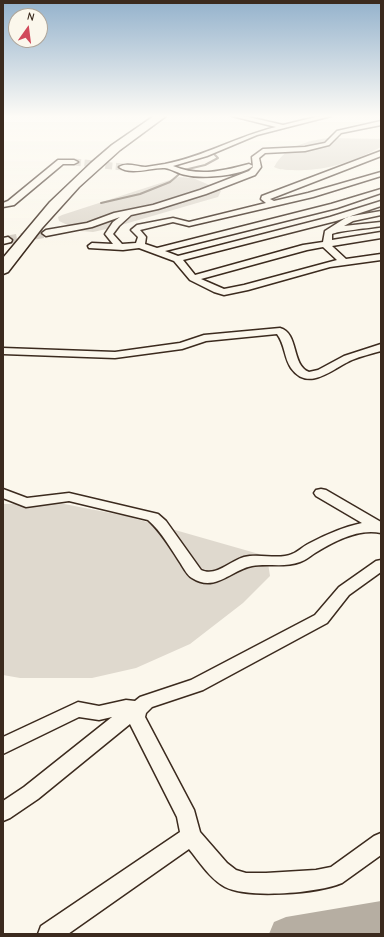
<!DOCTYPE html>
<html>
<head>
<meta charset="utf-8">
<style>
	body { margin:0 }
	#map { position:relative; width:384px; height:937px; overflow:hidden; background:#fbf7ec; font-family:"Comic Neue",sans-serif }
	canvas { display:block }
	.frame { position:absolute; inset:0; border:4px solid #3b2a1e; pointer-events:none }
	.north { position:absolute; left:8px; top:8px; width:40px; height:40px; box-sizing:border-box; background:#fbf7ec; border:1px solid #aea59a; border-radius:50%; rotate:14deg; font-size:11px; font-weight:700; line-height:16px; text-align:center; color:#3b2a1e }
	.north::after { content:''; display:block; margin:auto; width:14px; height:18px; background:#d1495b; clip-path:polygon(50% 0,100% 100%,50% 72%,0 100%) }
</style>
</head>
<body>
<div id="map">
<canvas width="384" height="937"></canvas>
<div class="frame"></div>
<div class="north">N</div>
</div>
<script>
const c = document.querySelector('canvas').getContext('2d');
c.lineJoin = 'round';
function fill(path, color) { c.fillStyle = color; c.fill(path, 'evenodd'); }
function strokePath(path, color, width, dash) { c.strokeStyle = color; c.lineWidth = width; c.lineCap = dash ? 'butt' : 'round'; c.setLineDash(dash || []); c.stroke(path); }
fill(new Path2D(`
	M329,138L381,139V147C353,162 324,172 292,170C285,170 280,170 274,167C286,146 306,141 329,138Z
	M179,177L193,178L219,189L221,191L218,197L204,201L111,228L93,232L80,231L59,221L58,217L62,215Z
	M59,503L126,516L259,554L268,563L270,576L243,603L190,644L136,668L92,678H20L3,675V504Z`), '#dfd9ce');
strokePath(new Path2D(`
	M101,203L140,194L170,182L184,170L205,165L218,158L213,153`), '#85796d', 2);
fill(new Path2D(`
	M381,901V934H269L274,922L286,917Z`), '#b6aea2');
strokePath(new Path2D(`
	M74,162L123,167`), '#d5cec3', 7, [7, 3.5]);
strokePath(new Path2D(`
	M8,240L46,233`), '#d5cec3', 9, [9, 4.5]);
const street = new Path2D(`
	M232,116H244L283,125L320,116H331L257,135L207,156L173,166C199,177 223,171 249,164L253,166C241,176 201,179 186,175C179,174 172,169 165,168C152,167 131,176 119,167C126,162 138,167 146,167C152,166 159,165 165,164C203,157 238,136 276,127Z
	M381,121V125L341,133L329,145L305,151L265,153L259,158L261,167L255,175L206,194L158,209L131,215L119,226L113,234L122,244L136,243L138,237L131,230L137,225L173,218L189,222L266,203L261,199L262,196L381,151V156L270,199L274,201L308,193L381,172V176L313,197L189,226L173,222L140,230L146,237L145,244L157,248L331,204L381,189V193L337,208L165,251L178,256L330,217L381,201V206L336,221L183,260L195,275L303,245L323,242L325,231L347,217L381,211V215L353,221L344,226L381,222V226C372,228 337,231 332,234V240L381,232V238L332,246L346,259L381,254V260L330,267L248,290L224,295L214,292L190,280L174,261L139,248L123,250L89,248L88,246L92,243L113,244L105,234L113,222L120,217L92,227L46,236L42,233L46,230L87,223L114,213L153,205L200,190L249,171L253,167L252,157L263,149L305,147L325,143L337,131ZM323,247L337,260L244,285L224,289L201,279L307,250Z
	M58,160H74L78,162L74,164H63L14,205L3,207V203L8,201Z
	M8,237L12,240L11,242L3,244V238Z
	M280,328C299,333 291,365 309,372L318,370L344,356L381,344V351C371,354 361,356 352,360C333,368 309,393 291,368C284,358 285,344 277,334L206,341L182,349L115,358L3,354V348L115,352L180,343L204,335Z
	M3,489L27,498L69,493L158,514L166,521L201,570C216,577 230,561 244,557C259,553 279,560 292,554C298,552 302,547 308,544C325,535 343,527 362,523L316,496L314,493L316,490L321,489L326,490L381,522V533C359,528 334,541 315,553C310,556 306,560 300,562C284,568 268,563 252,566C231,570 215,593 192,578C188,576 184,569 181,564C171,549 162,532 148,520L69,501L26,507L3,498Z
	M381,560V572L349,595L327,623L203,690L152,707L146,713L145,717L194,810L200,832L227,863L236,870L246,873H266L316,870L331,867L374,836L381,833V855L342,883C318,893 249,899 225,887C210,879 199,861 189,849L68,934H38L41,926L180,832L177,817L130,724L38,799L10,818L3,821V801L24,787L112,717L99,720L79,717L3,754V737L78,702L99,706L126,700L135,701L140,697L191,680L315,615L339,587L376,561Z`);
const highway = new Path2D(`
	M154,116H166L120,150L79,187L42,228L8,272L3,274V258L50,202L91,163L112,145Z`);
strokePath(street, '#3b2a1e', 3);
strokePath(highway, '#3b2a1e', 3);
fill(street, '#fbf7ec');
fill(highway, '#fbf7ec');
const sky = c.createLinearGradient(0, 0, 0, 247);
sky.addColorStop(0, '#94b2cc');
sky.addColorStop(0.47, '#fdfbf6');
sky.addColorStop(1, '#fdfbf600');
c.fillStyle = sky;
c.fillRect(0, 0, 384, 247);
</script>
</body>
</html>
